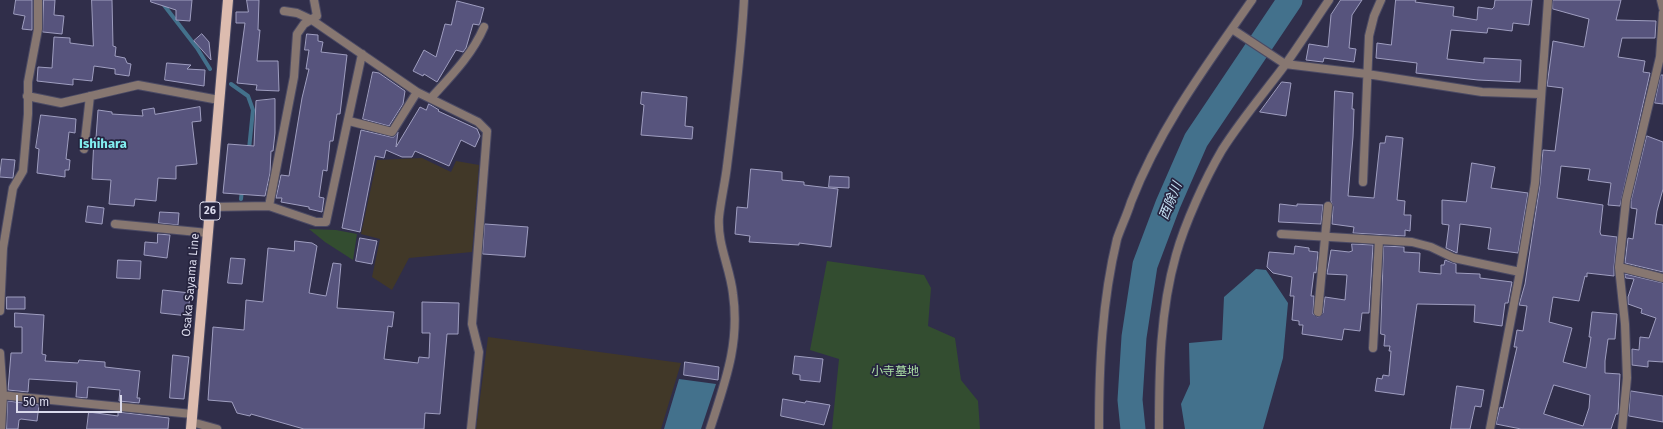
<!DOCTYPE html>
<html>
<head>
<meta charset="utf-8">
<style>
	body { margin:0 }
	#map { position:relative; width:1663px; height:429px; overflow:hidden; background:#302e4a; font-family:"Fira Sans",sans-serif }
	canvas { display:block }
	.scale { position:absolute; left:16px; top:395px; width:106px; height:18px; box-sizing:border-box; border:2px solid #dadaec; border-top:0; padding-left:5px; font-size:12px; line-height:14px; white-space:nowrap; color:#dadaec; -webkit-text-stroke:3px #26243f; paint-order:stroke }
</style>
</head>
<body>
<div id="map">
<canvas width="1663" height="429"></canvas>
<div class="scale">50 m</div>
</div>
<script>
const c = document.querySelector('canvas').getContext('2d');
c.lineJoin = 'round';
function fill(path, color) { c.fillStyle = color; c.fill(path, 'evenodd'); }
function strokePath(path, color, width, dash) { c.strokeStyle = color; c.lineWidth = width; c.lineCap = dash ? 'butt' : 'round'; c.setLineDash(dash || []); c.stroke(path); }
function label(font, color, halo, rows, align = 'center') {
  c.font = font + ' "Fira Sans","Noto Sans JP",sans-serif'; c.lineWidth = 3.5; c.setLineDash([]); c.textBaseline = 'middle'; c.strokeStyle = halo; c.fillStyle = color; for (const [text, x, y, turn = 0] of rows) {
    c.save(); c.translate(x, y); c.rotate((+turn || 0) * Math.PI / 180); c.textAlign = isNaN(turn) ? turn : align; if (halo) c.strokeText(text, 0, 0); c.fillText(text, 0, 0); c.restore();
  }
}
fill(new Path2D(`
	M422,158L451,172L456,161L479,165L472,252L409,258L392,290L372,277L380,239L361,234L377,160Z
	M488,337L681,363L661,429H476Z`), '#413828');
fill(new Path2D(`
	M309,229L336,230L357,234L353,260L325,242Z
	M827,261L924,275L931,288L928,326L955,338L961,380L978,401L980,429H832L839,359L810,350Z`), '#334d30');
fill(new Path2D(`
	M1256,269L1266,270L1288,303L1283,358L1263,429H1185L1181,404L1190,384L1189,343L1222,340L1224,297Z
	M679,379L716,384L701,429H664Z`), '#43718c');
strokePath(new Path2D(`
	M160,0L197,48L210,69
	M231,84L248,96L253,110L249,149
	M241,199L242,190`), '#43718c', 4);
strokePath(new Path2D(`
	M1133,429L1130,400L1134,337L1145,265L1168,204L1196,140L1290,0`), '#43718c', 25);
const building = new Path2D(`
	M16,0H32V30L22,29L25,16L14,14Z
	M44,0H55L54,15L64,16L62,34L43,32Z
	M92,0H112L113,46L116,47L115,56L125,58L127,63L131,64L129,76L115,74V69L94,66L92,81L73,79V85L37,81L38,67L52,68L54,37L70,38V43L93,46Z
	M151,0H192L190,21L176,20V10L151,2Z
	M247,0H259L258,30H260L257,61H278L279,91L256,90L257,85L237,83L245,23H236V12H248Z
	M1341,0H1362L1352,15L1349,48L1356,49L1354,62L1324,58L1323,62L1306,60L1309,44L1328,47L1331,15Z
	M1396,0H1416L1415,2L1454,7L1453,16L1477,20L1478,7L1492,9L1494,7L1495,0H1532L1529,25L1513,23L1512,31L1488,28L1487,33L1451,30L1447,59L1484,63V58L1521,60L1520,82L1478,80L1416,73L1417,63L1376,58L1377,43L1391,45Z
	M1553,0H1621L1616,20L1656,21L1655,38H1622L1618,57L1645,61L1643,72L1650,73L1620,206L1608,205L1611,183L1588,180L1590,169L1561,166L1557,198L1603,205L1600,232L1601,235L1617,237L1614,267V276L1587,273V277L1585,276L1579,301L1553,297L1549,322L1572,328L1563,362L1586,368L1591,337H1589L1592,312L1617,314L1615,339H1608L1605,361V373L1620,374L1618,414H1616L1611,429H1521L1496,424L1500,407L1503,408L1517,347H1514L1517,330L1523,331L1527,306L1519,305L1525,284L1540,184L1543,150L1555,151L1563,88L1547,86L1553,41L1584,47L1589,19L1553,9ZM1554,385L1590,395L1589,408L1583,426L1544,414Z
	M457,1L484,8L480,23L479,25L473,24L466,48L463,52L456,50L437,82L424,74L423,76L413,71L424,50L436,57L445,24L451,25Z
	M202,34L209,42L211,60L194,41Z
	M307,34L318,35V41L323,42L321,52L347,55L340,114H337L333,141H330L327,171L323,170L319,197L324,198L322,212L309,209V207L281,202L282,198H276L281,175L289,176L302,98L309,69H306L309,50H305Z
	M167,63L191,65L187,69L205,70L204,86L165,80Z
	M373,72L379,73L405,91L403,104L389,126L363,119Z
	M1661,75H1663V104L1655,103Z
	M1282,82L1291,83L1286,116L1260,112Z
	M1335,91L1353,93L1352,109H1354L1353,137L1348,196L1374,198L1380,143H1385L1386,136L1403,138L1397,200L1405,201L1404,215H1411L1410,231L1405,230V236L1353,233L1354,227L1332,224L1333,207L1331,201Z
	M642,92L687,97L685,126L693,127L692,139L641,135L644,105L641,104Z
	M275,99V133L273,151H271L270,173L265,196L223,193L228,144L254,146L256,101Z
	M429,104L439,110L438,111L477,129L480,136L475,147L461,140L449,166L415,151L412,157H402L386,150L384,158L375,156L360,232L342,228L361,130L391,137H394L398,132L396,147L420,107L426,110Z
	M200,107L201,121L192,122L197,164L176,166V179L158,178L156,201L135,199L134,206L109,204L111,180L92,179L94,138H96L98,110L112,112V114L143,116L142,110L154,108L155,114Z
	M41,115L76,119L75,133L69,132L66,159L70,160L69,170H65V177L37,173L39,149L36,148Z
	M1647,136L1663,142V189L1657,211L1655,224L1663,225V272L1625,263L1628,238L1633,239L1637,209L1631,208V201Z
	M2,159L15,160L13,178L0,177Z
	M1472,163L1495,167L1491,188L1528,193L1518,253L1488,249L1491,228L1460,224L1457,253L1446,248L1449,225L1442,224V200L1466,202Z
	M751,169L782,172V180L804,182V185L838,189L831,247L799,243V245L749,242L750,236L735,234L737,207L747,208Z
	M830,176L849,177V188L829,187Z
	M1280,204L1297,206V204L1323,205L1321,224L1279,222Z
	M88,206L104,208L102,224L86,222Z
	M160,212L179,213L178,225L159,223Z
	M485,224L528,227L525,257L483,254Z
	M158,234L170,235L167,258L144,255L145,242L157,243Z
	M360,238L377,241L372,264L356,261Z
	M295,241L312,243L317,246L309,293L326,296L333,263L341,264L337,308L394,312L392,327L388,326L384,359L418,363L419,357L429,358L430,333H422V302L459,303L458,334H447L440,414L425,413L424,429H304L251,414L250,416L237,413L232,402L208,400L213,327L244,330L246,300L263,302L268,248L294,251Z
	M1352,244L1373,245L1369,313H1362L1360,331L1344,329L1342,340L1302,334L1303,325H1299V321L1292,320L1294,296H1290L1292,277L1273,273L1267,267L1269,252L1294,254L1295,246L1309,248V251L1318,252L1316,273L1314,272L1311,296H1314L1313,314L1318,317L1323,313L1325,297L1345,300L1347,275L1327,274L1331,250L1349,252L1352,251Z
	M1384,246L1404,247V252L1420,253L1419,272L1441,274V265H1444L1445,260L1456,264V273L1480,274V278L1512,282L1508,303H1505L1502,326L1474,322L1475,305L1417,304L1404,395L1375,391L1377,378L1382,379L1383,375L1389,376L1391,351H1389L1390,346H1384L1385,335L1381,334Z
	M231,258L245,259L242,284L228,283Z
	M118,260L141,261L140,279L117,278Z
	M1625,274L1663,283V362L1648,361V367L1632,365V349L1639,350L1640,337L1649,338L1656,318L1641,313L1642,309L1628,304V297L1634,279L1626,278Z
	M163,290L190,293L188,316L161,313Z
	M7,297H25V309H7Z
	M15,313L44,315L42,354L46,355L45,361L78,363L79,360L105,362V367L140,371L137,398H140L139,403L119,401L120,390L88,387L87,398L76,397L77,382L29,379L28,392L8,390L11,353H22V327H15Z
	M173,355L189,357L184,399L170,398Z
	M795,356L823,359L820,382L800,380V375L793,374Z
	M685,362L719,367L718,380L684,375Z
	M1457,386L1484,390L1481,407L1475,406L1470,429H1451Z
	M1631,391L1663,396V422L1629,416Z
	M783,399L805,403L806,401L830,405L824,425L781,416Z
	M8,401L39,405L37,421L21,419L19,420L18,429H7Z
	M89,412L118,416V412L169,418L168,429H87Z`);
fill(building, '#57547d');
strokePath(building, '#9f9ec0', 1);
const minor = new Path2D(`
	M1661,0L1663,8
	M284,11L297,13L312,20L417,92L478,122L487,131L472,324L479,352L471,429
	M1232,29L1285,64L1367,74L1482,92L1540,94
	M27,96L61,103L138,85L219,100
	M431,98C451,76 472,55 484,27
	M349,121L392,132L417,92
	M84,149L90,96
	M1363,182L1369,36L1374,16L1381,0
	M269,206L294,77L297,34L304,24L317,16L314,0
	M211,207L269,206L316,222H326L362,54
	M115,224L208,233
	M1281,234L1412,242L1431,247L1454,258L1520,272
	M1619,267L1663,278
	M0,311L3,248L13,188L23,171L28,114V82L38,29V0
	M1318,312L1328,206
	M1373,348L1379,240
	M0,353L3,395L1,429
	M0,395L192,414
	M710,429C725,382 740,344 733,294C730,267 717,244 719,217C721,199 725,183 727,166C734,111 741,55 744,0
	M1099,429C1099,365 1102,301 1117,239C1121,227 1127,215 1131,202C1160,127 1206,66 1252,0
	M1159,429C1159,371 1160,311 1176,255C1185,223 1205,179 1222,150C1241,120 1264,93 1285,65C1300,44 1314,22 1329,0
	M1490,429L1520,272L1535,183L1548,0
	M1622,429L1627,378L1625,324L1619,267L1626,200L1660,57L1663,13`);
const tertiary = new Path2D(`
	M192,422L217,429`);
const primary = new Path2D(`
	M191,429L228,0`);
strokePath(minor, '#4b4a64', 10);
strokePath(tertiary, '#4b4a64', 10);
strokePath(primary, '#4b4a64', 12);
strokePath(minor, '#877771', 8);
strokePath(tertiary, '#877771', 8);
strokePath(primary, '#ddbcaf', 10);
for (const [x, y, w] of [
	[210,211,20]
]) { const box = new Path2D(); box.roundRect(x - w / 2, y - 9, w, 18, 3); c.fillStyle = '#26243f'; c.fill(box); strokePath(box, '#dadaec', 1); }
label('bold 11px', '#dadaec', null, [
	["26",210,211]
]);
label('12px', '#dadaec', '#26243f', [
	["Osaka Sayama Line",191,285,-85]
]);
label('12px', '#abdfa5', '#26243f', [
	["小寺墓地",895,372]
]);
label('bold 13px', '#82eef0', '#26243f', [
	["Ishihara",103,144]
]);
label('italic 13px', '#c6e2f4', '#26243f', [
	["西除川",1171,201,-68]
]);
</script>
</body>
</html>
